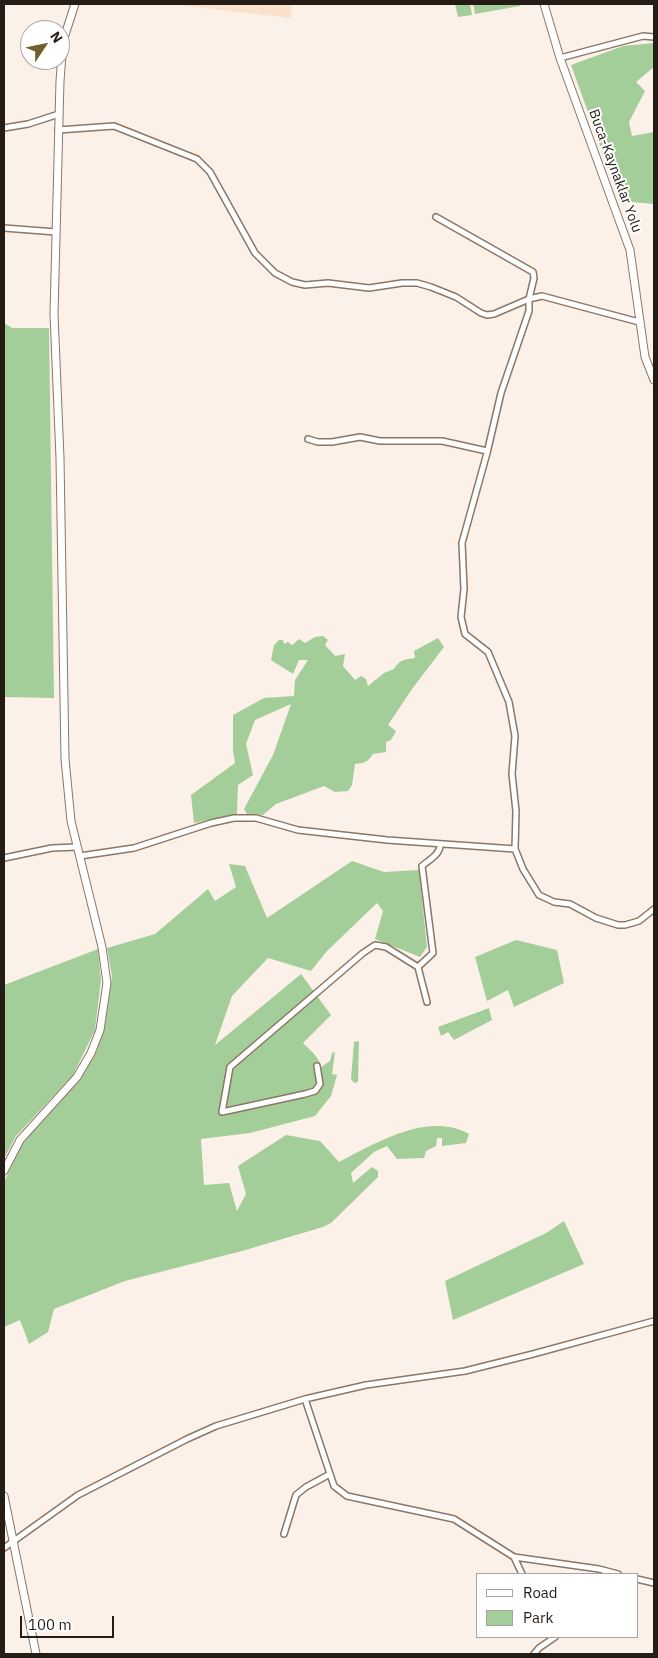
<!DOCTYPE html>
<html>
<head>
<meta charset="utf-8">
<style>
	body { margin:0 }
	#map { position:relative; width:658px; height:1658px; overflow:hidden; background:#fcf1e9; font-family:"IBM Plex Sans",sans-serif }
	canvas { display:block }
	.frame { position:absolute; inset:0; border:5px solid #251c15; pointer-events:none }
	.legend { position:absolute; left:476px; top:1573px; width:162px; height:65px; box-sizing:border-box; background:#fff; border:1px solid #a8a4a1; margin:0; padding:6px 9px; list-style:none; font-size:15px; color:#251c15 }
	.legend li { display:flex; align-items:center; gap:10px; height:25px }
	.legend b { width:25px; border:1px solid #a8a4a1 }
	.north { position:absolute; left:20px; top:20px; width:50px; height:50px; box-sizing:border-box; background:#fff; border:1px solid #a8a4a1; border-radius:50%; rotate:56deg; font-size:14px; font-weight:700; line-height:20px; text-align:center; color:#251c15 }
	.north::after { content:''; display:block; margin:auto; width:18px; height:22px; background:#71602e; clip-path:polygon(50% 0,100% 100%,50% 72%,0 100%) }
	.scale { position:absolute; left:20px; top:1616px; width:94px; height:22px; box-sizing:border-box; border:2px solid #251c15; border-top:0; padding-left:6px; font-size:15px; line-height:18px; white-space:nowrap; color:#251c15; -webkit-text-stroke:4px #fff; paint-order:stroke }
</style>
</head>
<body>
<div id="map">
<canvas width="658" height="1658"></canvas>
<div class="frame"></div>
<ul class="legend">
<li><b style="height:6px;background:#fff"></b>Road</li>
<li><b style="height:14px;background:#a4ce99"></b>Park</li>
</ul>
<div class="north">N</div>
<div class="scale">100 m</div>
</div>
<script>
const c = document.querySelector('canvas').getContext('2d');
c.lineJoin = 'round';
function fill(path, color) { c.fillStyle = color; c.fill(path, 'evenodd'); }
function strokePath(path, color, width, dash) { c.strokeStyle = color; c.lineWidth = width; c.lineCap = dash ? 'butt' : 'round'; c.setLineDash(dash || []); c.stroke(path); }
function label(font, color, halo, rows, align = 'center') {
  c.font = font + ' "IBM Plex Sans",sans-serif'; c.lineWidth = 4; c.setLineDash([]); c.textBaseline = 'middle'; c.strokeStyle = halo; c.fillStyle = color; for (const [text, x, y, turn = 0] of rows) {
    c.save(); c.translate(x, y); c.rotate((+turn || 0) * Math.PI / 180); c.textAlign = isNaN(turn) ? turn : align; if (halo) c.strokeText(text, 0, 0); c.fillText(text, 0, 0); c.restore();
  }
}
fill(new Path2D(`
	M169,4H292L290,18Z`), '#fae1cc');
fill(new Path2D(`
	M455,4H470L472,15L458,17Z
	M473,4H520V6L475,14Z
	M654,43V67L636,82L645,91L629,122L632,136L654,132V204L620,201L571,65L623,46Z
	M4,323L12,328H49L54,698L4,697Z
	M323,636L328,640L325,645L335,656L345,654L343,666L355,680L361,676L366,679L368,686L384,673L394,669C399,660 405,659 415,658L414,651L438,638L444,647L412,689L388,725L396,731L391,740L386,742V752L373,754C368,762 364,763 355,764L352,785L348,791L335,792L324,786L276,804L263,815L247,814L244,809L273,755L291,704L255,720L246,744L253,775L238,785L237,814L194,823L191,795L235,763L233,751V715L264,698L294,696L295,680L308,660H299L293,674L271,660L274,645L279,640H283L284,644L288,642L292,645L299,639L305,643L315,637Z
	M352,861L384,872L419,870L427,947L420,957L375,939L383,911L377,903L327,951L311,971L268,958L232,996L215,1045L301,974L331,1015L303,1043C310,1050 320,1058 321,1067L330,1061L332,1053L335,1052L332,1074L337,1075L331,1096L315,1116L250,1133L201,1139L204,1185L229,1183L237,1211L246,1194L238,1166L286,1135L320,1141L339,1162C376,1143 428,1111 469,1134L466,1143L442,1146V1138H437L436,1146L426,1151L424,1158L397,1159L387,1146L374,1152L351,1173L353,1183L372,1167L378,1171V1177L331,1223L323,1227L242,1251L125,1281L54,1309L48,1332L29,1344L20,1320L4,1327V1182L23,1142L81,1078L97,1051L108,1007L112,976L107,948L155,934L208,889L215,901L236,887L229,864L245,866L267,918Z
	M516,940L557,950L564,983L514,1007L508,990L487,1001L475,957Z
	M98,949L101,980L95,1030L73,1075L16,1136L4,1159V985Z
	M489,1008L492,1020L454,1040L448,1032L441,1036L438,1027Z
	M359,1041L358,1082L354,1083L351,1079L354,1042Z
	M564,1221L584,1264L453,1320L445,1281L546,1233Z`), '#a4ce99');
const street = new Path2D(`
	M560,58L643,36L654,37
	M4,128L28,124L59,114
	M58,130L114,126L197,159L210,172L255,253L275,273L292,282L305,285L328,283L369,288L402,283H417L431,287L456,297L481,313L487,315L494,314L529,299L534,278L533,272L436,217
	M4,228L56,232
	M639,322L542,296L529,299V311L501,393L487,453L462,543L464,589L461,617L465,634L488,652L509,702L515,736L512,774L516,811L515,849L523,869L539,895L554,902L570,904L596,918L618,925H625L639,921L654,909
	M308,439L318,442H332L360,437L380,441H442L487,451
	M80,856L134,848L211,823L234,818H256L298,830L387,840L515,849
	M4,858L52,848L77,847
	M427,1002L418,967L433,953L422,866C429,860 441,854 440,844
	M317,1066L320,1084L315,1091L305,1094L222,1112L230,1067L363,953L375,945L386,947L418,967
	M305,1399L334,1486L347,1496L454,1519L514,1557L599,1569L618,1574
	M284,1534L296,1495L306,1487L330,1474
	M4,1548L78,1495L187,1439L216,1426L305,1399L366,1385L465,1371L533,1354L654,1321
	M514,1557L522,1574
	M637,1579L654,1583
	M534,1654L539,1648L555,1637`);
const secondary = new Path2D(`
	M544,4L560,58L630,250L645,357L654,380
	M4,1171L20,1140L77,1077L91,1053L100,1030L107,983L102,947L71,821L65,759L60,458L54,314L60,81L63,41L75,4
	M4,1496L36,1654`);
strokePath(street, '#8d7663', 8);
strokePath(secondary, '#8d7663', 9);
strokePath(street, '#fff', 5);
strokePath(secondary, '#fff', 7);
label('14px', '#251c15', '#fff', [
	["Buca-Kaynaklar Yolu",615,171,70]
]);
</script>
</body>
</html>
